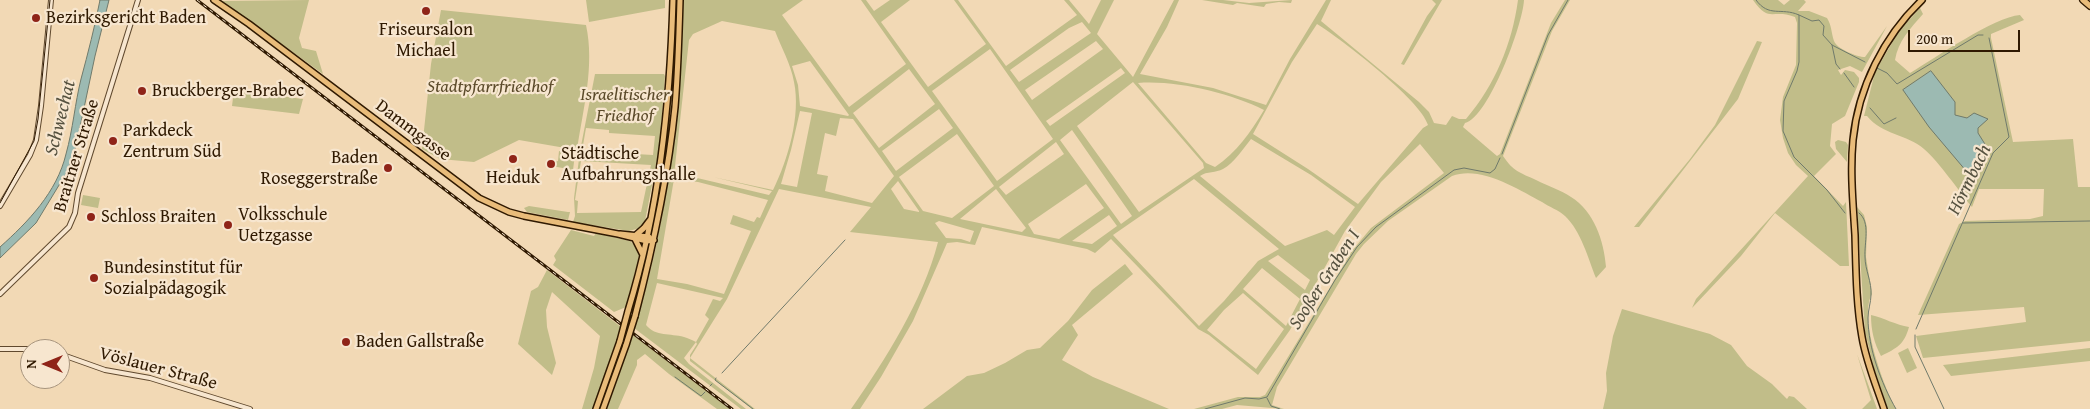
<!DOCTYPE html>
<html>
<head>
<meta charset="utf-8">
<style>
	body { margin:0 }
	#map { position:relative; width:2090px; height:409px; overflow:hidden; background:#f2d9b5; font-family:"Gentium Book Plus",serif }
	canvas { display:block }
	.north { position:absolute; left:20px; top:339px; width:50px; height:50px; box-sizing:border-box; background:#f7e6cf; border:1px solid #a7947d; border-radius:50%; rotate:270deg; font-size:14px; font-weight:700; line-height:20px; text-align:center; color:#2f1901 }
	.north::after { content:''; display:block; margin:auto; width:18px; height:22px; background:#8f2418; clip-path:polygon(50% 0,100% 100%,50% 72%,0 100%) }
	.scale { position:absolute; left:1908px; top:30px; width:112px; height:22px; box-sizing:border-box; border:2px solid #2f1901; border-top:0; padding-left:6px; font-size:15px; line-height:18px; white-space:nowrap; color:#2f1901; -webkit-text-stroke:4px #f7e6cf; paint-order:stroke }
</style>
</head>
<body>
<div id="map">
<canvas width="2090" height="409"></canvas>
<div class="north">N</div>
<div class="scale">200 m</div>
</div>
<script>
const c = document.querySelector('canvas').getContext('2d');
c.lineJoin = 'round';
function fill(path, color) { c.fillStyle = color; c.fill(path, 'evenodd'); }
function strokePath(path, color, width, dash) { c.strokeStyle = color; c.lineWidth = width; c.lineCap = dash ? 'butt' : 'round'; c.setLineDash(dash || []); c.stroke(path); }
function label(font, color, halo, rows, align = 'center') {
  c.font = font + ' "Gentium Book Plus",serif'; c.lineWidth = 4.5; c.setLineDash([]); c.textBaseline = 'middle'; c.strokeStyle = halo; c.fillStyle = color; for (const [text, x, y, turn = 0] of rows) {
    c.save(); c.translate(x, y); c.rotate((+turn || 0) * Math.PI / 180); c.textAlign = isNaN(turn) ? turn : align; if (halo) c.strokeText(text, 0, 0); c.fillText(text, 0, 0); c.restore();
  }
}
fill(new Path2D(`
	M309,0L299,38L302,48L316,51L323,74L222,1Z
	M586,0H665V8L589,22Z
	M675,0H677C676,79 667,155 653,233L650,236C666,158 674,80 675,0Z
	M683,0H803L782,15L849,107L906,64L861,0H866L874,11L890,0H910L881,22L928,87L986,44L954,0H958L1006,66L1077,15L1064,0H1069L1089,24L1101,0H1114L1097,34L1133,77L1174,0H1179L1167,27L1140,74L1213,88L1266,105L1290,59L1326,0H1331L1321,21L1419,102L1429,112L1434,123L1446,125L1452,116L1459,119H1466C1495,85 1512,44 1518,0H1524C1523,24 1489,117 1465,123L1463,127L1497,156L1500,154L1551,23L1565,0H1570L1552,31L1503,156C1514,172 1519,172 1536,180C1548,186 1561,190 1571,197C1594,211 1604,241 1606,267L1596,278C1588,258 1581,231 1565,216C1559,210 1549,207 1542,202C1518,189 1480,165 1452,176L1388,221L1364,244L1356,254L1277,387L1272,405L1284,409L1237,405L1222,409H1194L1238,397H1260L1265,395L1352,251L1371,228L1444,173L1420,144L1381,182L1345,231L1290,330L1258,375L1209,335L1198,329L1111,239L1095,253L1087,249L982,227L975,245L957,242L947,243L913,321L881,377L860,409H851C885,360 923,301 938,242L850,232L871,207L779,189L727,299L690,358L755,409H752L690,361V355L697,344L696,342L684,358L689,364L746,409H741L634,328C669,223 678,110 683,0ZM722,21L775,31C781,47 791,64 794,82C801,115 788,160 773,190L713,177L772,191L769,195L693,177L674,175L689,40L693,34ZM1082,22L1091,33L1019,82L1010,70L1069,28ZM1317,24C1341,39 1421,100 1428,125L1423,128L1358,204L1308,169L1253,134L1292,62ZM1096,41L1103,49L1032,100L1025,90ZM990,49L1053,139L997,181L932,91ZM810,61L849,115L848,116L800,106L798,85L792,66ZM1121,68L1125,73L1050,126L1046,121ZM909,69L935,104L879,148L853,113ZM1133,82L1203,163L1204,168L1139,212L1077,126ZM1138,83C1177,80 1230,93 1264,110C1250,133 1237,152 1215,167L1206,163ZM939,109L953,128L896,171L882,151ZM800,111L812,113L797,187L781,184L791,150ZM840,118L853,119L894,176L872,203L825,191L828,176L817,174L825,133L836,136ZM1072,130L1132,216L1121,224L1060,140ZM957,134L994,186L952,218L923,211L899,177ZM1251,139L1311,175L1355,207L1334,235L1327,230L1285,246L1200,176C1207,171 1216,173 1223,169C1234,163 1243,149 1251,139ZM1056,142L1064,154L1006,195L999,187ZM674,179L698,182L768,200L760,218L757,217L754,222L733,215L730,224L751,231L724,294L687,284L657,279ZM1194,179L1279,249L1258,261L1224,301L1199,326L1113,235ZM898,181L919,211V212L904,209L891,189ZM1086,184L1104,208L1059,239L1034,234L1028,224ZM996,189L1026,228L1022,232L960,219ZM1109,215L1117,226L1092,244L1072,241ZM939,221L974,231L970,242L961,239L946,238L935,223ZM1278,255L1310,280L1305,290L1268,261ZM1262,268L1300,299L1286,326L1243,289ZM657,283L723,298L720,301L713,299L705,315L709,319L696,342C692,340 688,338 684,337C670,333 656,337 646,325ZM1243,293L1284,329L1256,369L1207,330L1224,310Z
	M1202,0H1223L1249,3L1292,0L1291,3L1279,2L1266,4L1264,7L1237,3L1233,5Z
	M1432,0H1442L1404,65L1401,64L1427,16L1436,4Z
	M1753,0H1778L1784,5L1790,0H1804L1806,2L1798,11H1809L1827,18C1832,26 1831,32 1834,41C1837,49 1857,57 1865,57L1887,26L1862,72L1850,66L1838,70L1841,75L1845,70L1854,72L1859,78V82L1845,116L1832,124L1830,146L1836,154L1814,176L1843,206L1846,202L1849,266H1840L1775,213L1741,256L1692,308L1696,299L1808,176L1796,165L1788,153L1783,138L1780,120L1783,97L1796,65L1797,23L1795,17C1772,8 1770,24 1753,0Z
	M1920,8L1923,14C1910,29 1898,41 1895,60L1910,73C1935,58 1994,17 2020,15L2024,20L1991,34V38L2013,142L2073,139L2078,187H2090V341L1923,358L1916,336L2026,322L2024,307L1918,315L1959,224L1965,221L2030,219L2043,216L2044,189H1979L1972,207C1958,190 1940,163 1924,149C1907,134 1882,135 1867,116H1864L1875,72L1899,31Z
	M441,10L586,25C595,66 583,109 577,150L519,140L474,162L440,159L422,149L431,64Z
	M1757,41L1762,42L1738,99L1639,227H1634L1690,159L1715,125Z
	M595,74H664L665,76L660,144L645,221L640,228L629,231L573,222L575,216L574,198L580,151ZM586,128L609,130V133L655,136L653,155L582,151ZM581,161L651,165L641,212L577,213L578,201L575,200Z
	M234,90L303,99L299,114L232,106Z
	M1838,140L1846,142L1848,145L1847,162L1836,149L1835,142Z
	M559,151L575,154L573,170L552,166L553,162L558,161Z
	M83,195L100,198L98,208L81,205Z
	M529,206L568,212H570L568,220L527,212L524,208Z
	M1857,207L1864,215L1867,227L1866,257L1872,294C1858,317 1884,387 1896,409H1888L1874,368L1865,332Z
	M571,230L594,236L596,233L630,241L638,248L639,256L626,307L614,312L553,265L556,260L554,256Z
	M1125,264L1133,274L1072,325L1078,335L1062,360L1093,377L1169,409H923L967,376L984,373L1005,363L1027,350L1040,348L1068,321L1092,290Z
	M547,270L621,327L593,409H582L594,368L600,336L552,292L546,310L547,327L556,363L552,375L518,344L531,291L538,287Z
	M1622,309L1710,334L1731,345L1747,366L1772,384L1787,399L1789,396L1794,397L1807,409H1603L1607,391L1606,373L1613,336Z
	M1871,315C1884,318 1896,325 1909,327C1904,345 1897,348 1881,356C1874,343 1871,330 1871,315Z
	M633,335L730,409H717L669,374L645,354L637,360V365L618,409H607Z
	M1908,348L1917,368L1907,373L1898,353Z
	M2090,348V361L1951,376L1943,365Z
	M1857,354L1876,406L1877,409H1862L1871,400Z`), '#c1bd89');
const water = new Path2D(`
	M100,0H109L95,56L76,146L67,172L36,223L0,258V247C28,222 57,192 66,154C73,129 75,103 81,79C88,53 95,26 100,0Z
	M1931,71L1955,102V115L1967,118L1974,113L1988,119L1978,128V133L1988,149L1985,156L1967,172L1929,127L1903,90Z`);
fill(water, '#9cbab2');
strokePath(water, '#707a6b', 1);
strokePath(new Path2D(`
	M1756,0C1769,18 1781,7 1799,15V62L1797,71L1784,101L1783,131L1794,157L1827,190L1845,213
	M1799,15L1812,21L1819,20L1824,26L1823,35L1832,45L1865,62
	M1832,45L1836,64L1840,69
	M1877,68L1887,73L1897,84L1978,35H1983
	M1844,73L1854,87
	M1870,108L1884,124L1896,118
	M1502,154L1548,35L1568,0
	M1859,213C1871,222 1864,244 1865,257C1865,270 1872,282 1871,295C1871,302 1868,310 1868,318C1868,348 1881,383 1896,409
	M1963,223L2090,221
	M1916,329L1993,153L2009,137L1989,38
	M1915,335V347L1944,409
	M722,373L845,240
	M675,377L701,396L705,392
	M716,378L715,380L753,409
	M710,386L712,384
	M1267,398L1271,406L1280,409
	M1205,409L1245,398L1259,399L1267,397L1335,280L1357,247L1376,227L1454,170L1464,168L1490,173L1495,169L1500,158`), '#707a6b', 1);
const tertiary = new Path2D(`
	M0,206L30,155L36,140L41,106L51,0
	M0,294L69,227L75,213L78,193L138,0
	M0,349H39
	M60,354L105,370L150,378L250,409`);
const primary = new Path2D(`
	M214,0L249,24L479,198L509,212L524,216L618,234L647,241L654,240
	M620,234L649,237
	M636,235L644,228L650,220
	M635,239L643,255
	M628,311C659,210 670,106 673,0
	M635,316C653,247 668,178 675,107C678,71 679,36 680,0
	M596,409L620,341
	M603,409L626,345
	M1884,409C1876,385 1866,361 1862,337C1856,303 1856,268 1855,235C1853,203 1850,171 1853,140C1858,88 1884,36 1922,0`);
const motorway = new Path2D(`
	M2083,0L2090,6`);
strokePath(tertiary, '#60492e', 6);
strokePath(primary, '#2f1901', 8);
strokePath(motorway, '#2f1901', 8);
strokePath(tertiary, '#f7e6cf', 4);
strokePath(primary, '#e9bc7a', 5);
strokePath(motorway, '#e9bc7a', 5.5);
strokePath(new Path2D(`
	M0,203L34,141L38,119L50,0`), '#2f1901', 1);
const rail = new Path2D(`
	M197,0L732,409`);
strokePath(rail, '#2f1901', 3);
strokePath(rail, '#f7e6cf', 1, [4]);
const primaryBridge = new Path2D(`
	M620,341L628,311
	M626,345L635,316`);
strokePath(primaryBridge, '#2f1901', 8, []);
strokePath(primaryBridge, '#e9bc7a', 5);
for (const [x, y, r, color] of [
	[426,11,5,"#8f2418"],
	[36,18,5,"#8f2418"],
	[142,91,5,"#8f2418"],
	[113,141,5,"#8f2418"],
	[513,159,5,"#8f2418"],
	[551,164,5,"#8f2418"],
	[388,168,5,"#8f2418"],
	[91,217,5,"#8f2418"],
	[228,225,5,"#8f2418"],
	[94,278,5,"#8f2418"],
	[346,342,5,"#8f2418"]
]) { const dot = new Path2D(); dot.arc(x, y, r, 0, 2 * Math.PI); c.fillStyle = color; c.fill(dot); strokePath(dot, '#f7e6cf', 2); }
label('18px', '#2f1901', '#f7e6cf', [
	["Bezirksgericht Baden",46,18],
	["Friseursalon",426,30,"center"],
	["Michael",426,51,"center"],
	["Bruckberger-Brabec",152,91],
	["Parkdeck",123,131],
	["Zentrum Süd",123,152],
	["Städtische",561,154],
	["Aufbahrungshalle",561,175],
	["Baden",378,158,"right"],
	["Roseggerstraße",378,179,"right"],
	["Heiduk",513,178,"center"],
	["Volksschule",238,215],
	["Uetzgasse",238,236],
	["Schloss Braiten",101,217],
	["Bundesinstitut für",104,268],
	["Sozialpädagogik",104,289],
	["Baden Gallstraße",356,342]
], 'left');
label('italic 18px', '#5b4a2a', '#f7e6cf', [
	["Stadtpfarrfriedhof",490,87],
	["Israelitischer",625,95],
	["Friedhof",625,116]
]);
label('18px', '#2f1901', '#f7e6cf', [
	["Dammgasse",413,131,37],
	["Braitner Straße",77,156,-73],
	["Vöslauer Straße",158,369,15]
]);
label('italic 19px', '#55513f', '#f7e6cf', [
	["Schwechat",61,118,-76],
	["Hörmbach",1970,180,-64],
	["Sooßer Graben I",1325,280,-57]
]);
</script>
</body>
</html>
